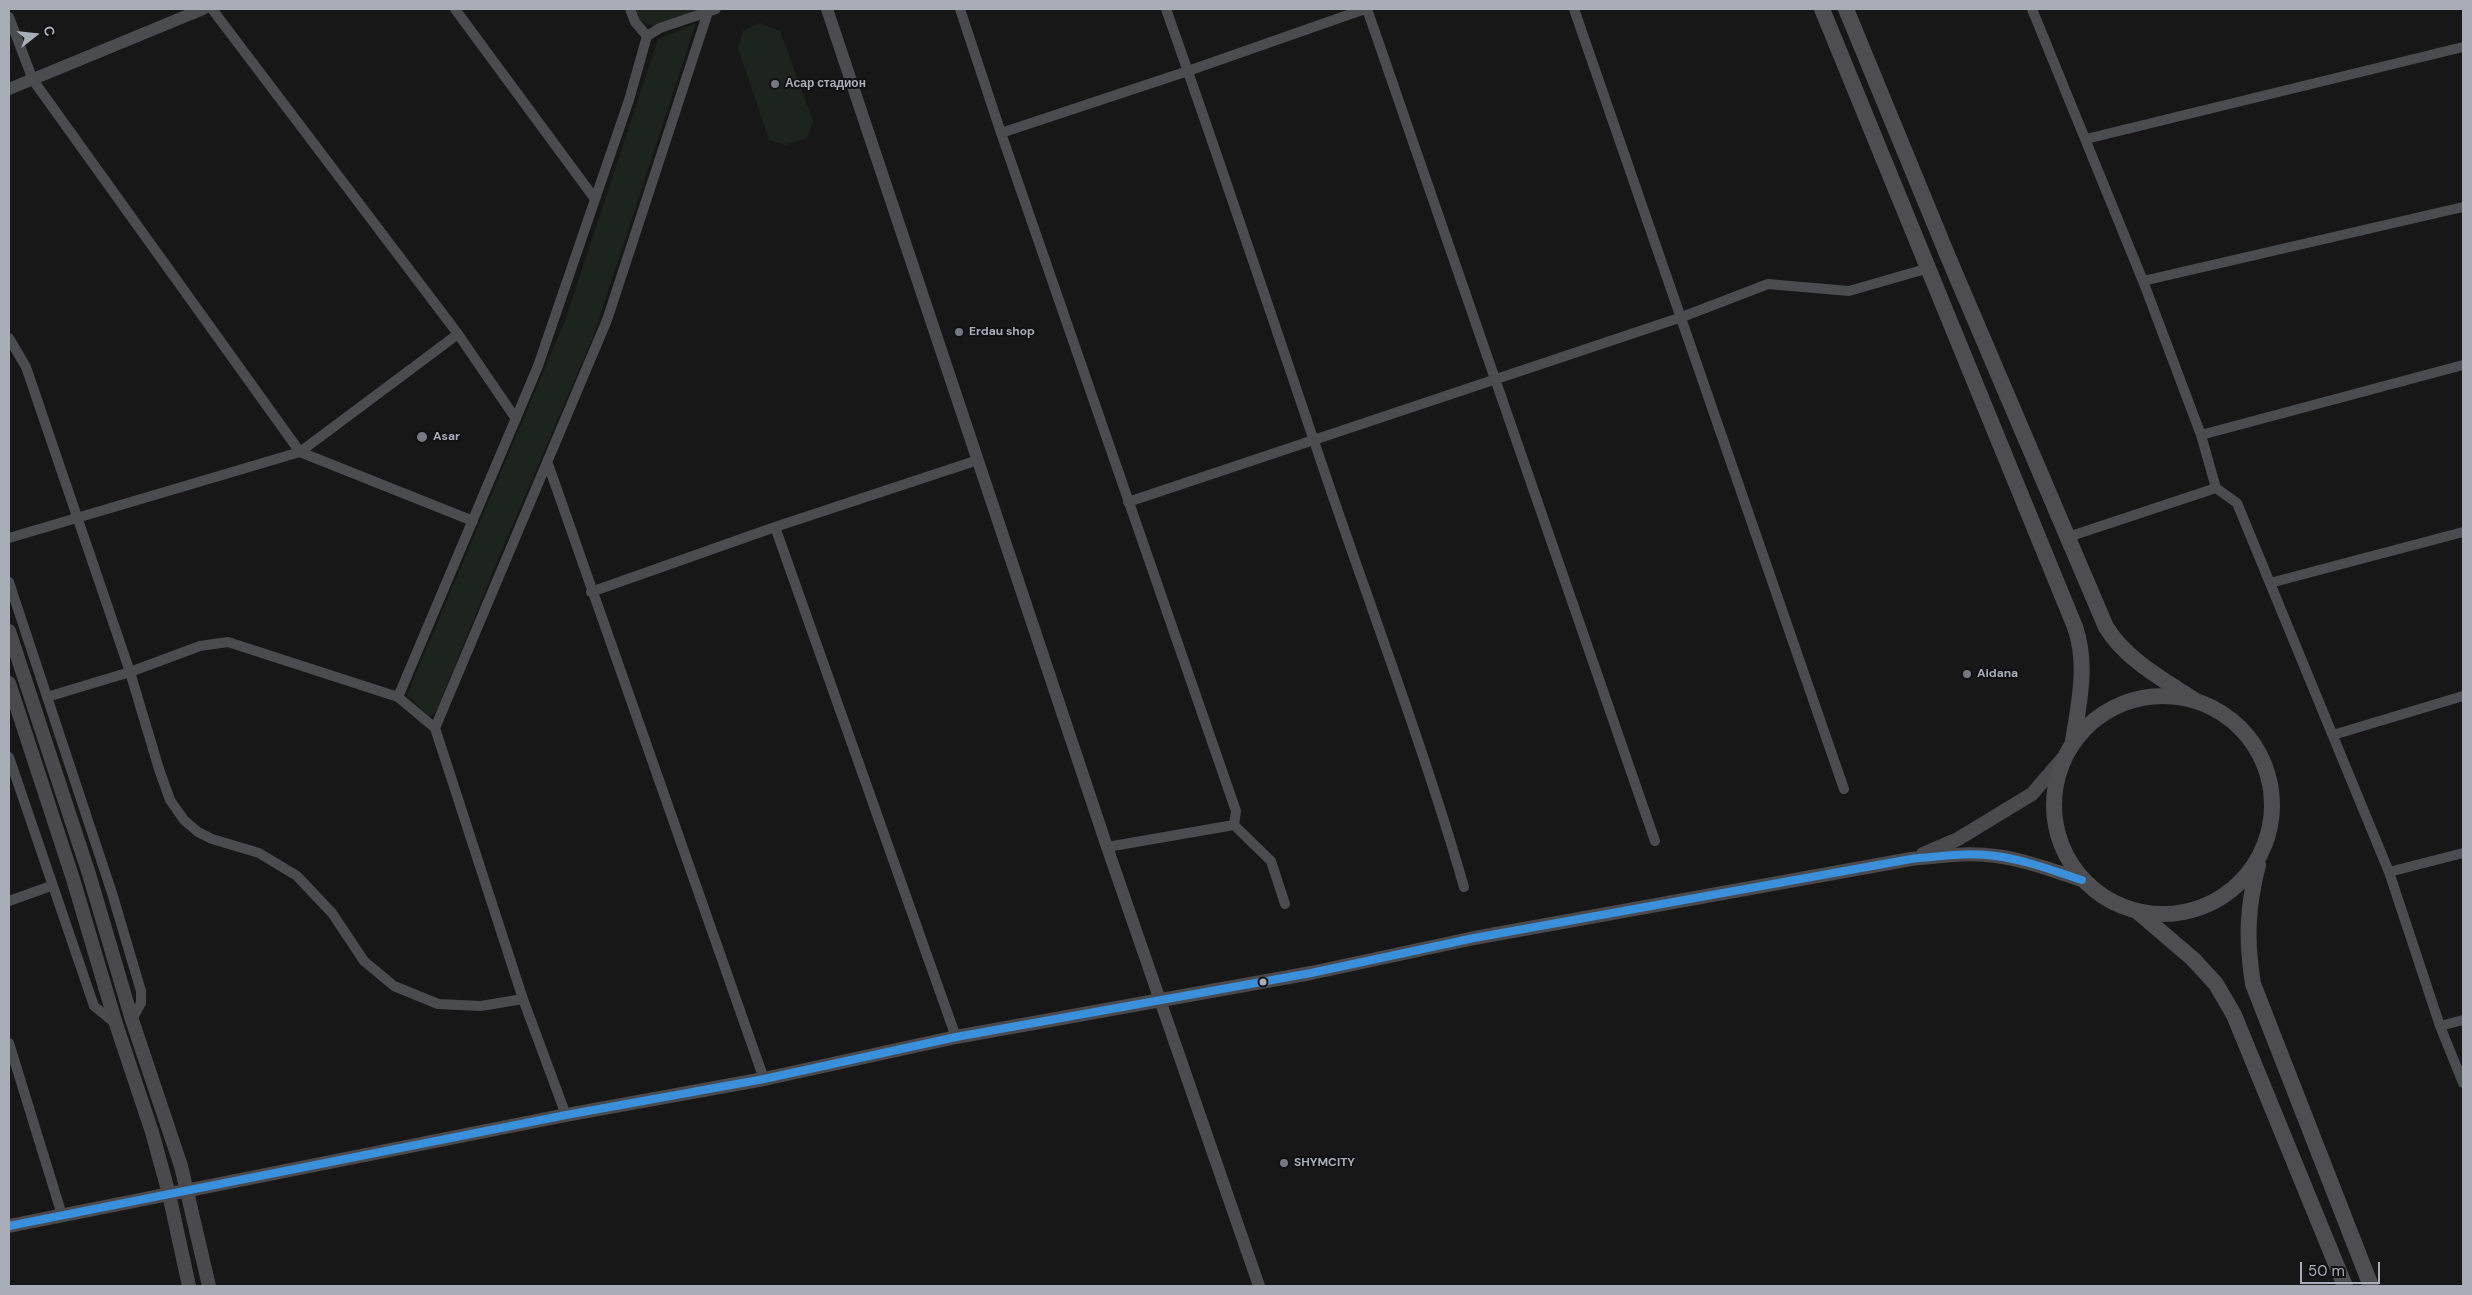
<!DOCTYPE html>
<html>
<head>
<meta charset="utf-8">
<style>
	body { margin:0 }
	#map { position:relative; width:2472px; height:1295px; overflow:hidden; background:#171717; font-family:"DM Sans",sans-serif }
	canvas { display:block }
	.frame { position:absolute; inset:0; border:10px solid #a8adb8; pointer-events:none }
	.north { position:absolute; left:10px; top:10px; width:50px; height:50px; -webkit-text-stroke:4px #111113; paint-order:stroke; rotate:74deg; font-size:14px; font-weight:700; line-height:20px; text-align:center; color:#a8adb8 }
	.north::after { content:''; display:block; margin:auto; width:18px; height:22px; background:#a8adb8; clip-path:polygon(50% 0,100% 100%,50% 72%,0 100%) }
	.scale { position:absolute; left:2300px; top:1262px; width:80px; height:22px; box-sizing:border-box; border:2px solid #a8adb8; border-top:0; padding-left:6px; font-size:15px; line-height:18px; white-space:nowrap; color:#a8adb8; -webkit-text-stroke:4px #111113; paint-order:stroke }
</style>
</head>
<body>
<div id="map">
<canvas width="2472" height="1295"></canvas>
<div class="frame"></div>
<div class="north">С</div>
<div class="scale">50 m</div>
</div>
<script>
const c = document.querySelector('canvas').getContext('2d');
c.lineJoin = 'round';
function fill(path, color) { c.fillStyle = color; c.fill(path, 'evenodd'); }
function strokePath(path, color, width, dash) { c.strokeStyle = color; c.lineWidth = width; c.lineCap = dash ? 'butt' : 'round'; c.setLineDash(dash || []); c.stroke(path); }
function label(font, color, halo, rows, align = 'center') {
  c.font = font + ' "DM Sans",sans-serif'; c.lineWidth = 4; c.setLineDash([]); c.textBaseline = 'middle'; c.strokeStyle = halo; c.fillStyle = color; for (const [text, x, y, turn = 0] of rows) {
    c.save(); c.translate(x, y); c.rotate((+turn || 0) * Math.PI / 180); c.textAlign = isNaN(turn) ? turn : align; if (halo) c.strokeText(text, 0, 0); c.fillText(text, 0, 0); c.restore();
  }
}
fill(new Path2D(`
	M635,9H701L653,26L639,20Z
	M696,23L593,337L498,559L437,710L430,717L407,695L566,318L658,39Z
	M760,23L780,31L813,121L807,138L786,145L769,140L738,48L743,31Z`), '#1d241e');
strokePath(new Path2D(`
	M212,9L458,334L516,419
	M455,9L595,199
	M630,9L635,22L647,36
	M960,9L1001,133L1236,811L1234,825L1107,847
	M1166,9C1223,170 1277,332 1332,494C1377,625 1426,755 1464,887
	M1367,9L1655,841
	M1574,9L1844,789
	M2032,9L2143,281L2201,435L2216,488L2237,503L2389,872L2440,1026L2463,1083
	M9,17L33,80L300,452L473,521
	M1001,133L1188,71L1365,9
	M2086,139L2463,47
	M2143,281L2463,207
	M9,338L26,367L130,672L159,769L170,800L184,820L198,832L212,839L259,853L297,876L332,913L364,961L394,986L438,1004L481,1006L523,999
	M2201,435L2463,365
	M548,464L764,1079
	M1128,502L1682,317L1768,284L1849,291L1929,268
	M775,527L956,1037
	M2068,537L2216,488
	M9,538L300,452L458,334
	M9,582L112,893L141,991V1003L132,1020
	M2270,583L2463,532
	M591,592L775,527L978,460
	M47,697L130,672L200,646L228,642L398,697L435,728L523,999L566,1115
	M398,697L538,366L629,100L647,36L660,28L716,9
	M435,728L607,320L708,12
	M2333,735L2463,696
	M9,757L94,1006L116,1024
	M1234,825L1271,861L1285,904
	M2389,872L2463,853
	M9,901L51,886
	M2440,1026L2463,1020
	M9,1043L62,1215`), '#4b4c50', 10);
strokePath(new Path2D(`
	M827,9L1107,847L1259,1286
	M9,89L203,9`), '#4b4c50', 12);
strokePath(new Path2D(`
	M9,631L89,874L132,1020L181,1166L209,1286
	M9,683L73,879L116,1024L152,1132L169,1194L189,1286
	M1923,854L1958,839L2032,794L2063,758
	M9,1226L566,1115L764,1079L956,1037L1311,973L1474,938L1911,859C1939,856 1968,852 1996,856C2026,860 2054,871 2082,880`), '#4a4a4e', 14);
strokePath(new Path2D(`
	M1822,9L2075,627C2088,664 2079,703 2073,741
	M1846,9L1949,259L2106,627C2126,660 2164,680 2196,701
	M2054 805a109 109 0 1 1 218 0a109 109 0 1 1-218 0Z
	M2258,865C2247,908 2246,940 2253,984L2371,1286
	M2138,912L2193,959L2216,984L2234,1015L2345,1286`), '#4e4e52', 16);
strokePath(new Path2D(`
	M9,1226L566,1115L764,1079L956,1037L1311,973L1474,938L1911,859C1939,856 1968,852 1996,856C2026,860 2054,871 2082,880`), '#3a90db', 8);
for (const [x, y, r, color] of [
	[775,84,5,"#757880"],
	[959,332,5,"#757880"],
	[422,437,6,"#757880"],
	[1967,674,5,"#757880"],
	[1263,982,4.5,"#a8adb8"],
	[1284,1163,5,"#757880"]
]) { const dot = new Path2D(); dot.arc(x, y, r, 0, 2 * Math.PI); c.fillStyle = color; c.fill(dot); strokePath(dot, '#111113', 2); }
label('bold 12px', '#a8adb8', '#111113', [
	["Асар стадион",785,84],
	["Erdau shop",969,332],
	["Asar",433,437],
	["Aidana",1977,674],
	["SHYMCITY",1294,1163]
], 'left');
</script>
</body>
</html>
